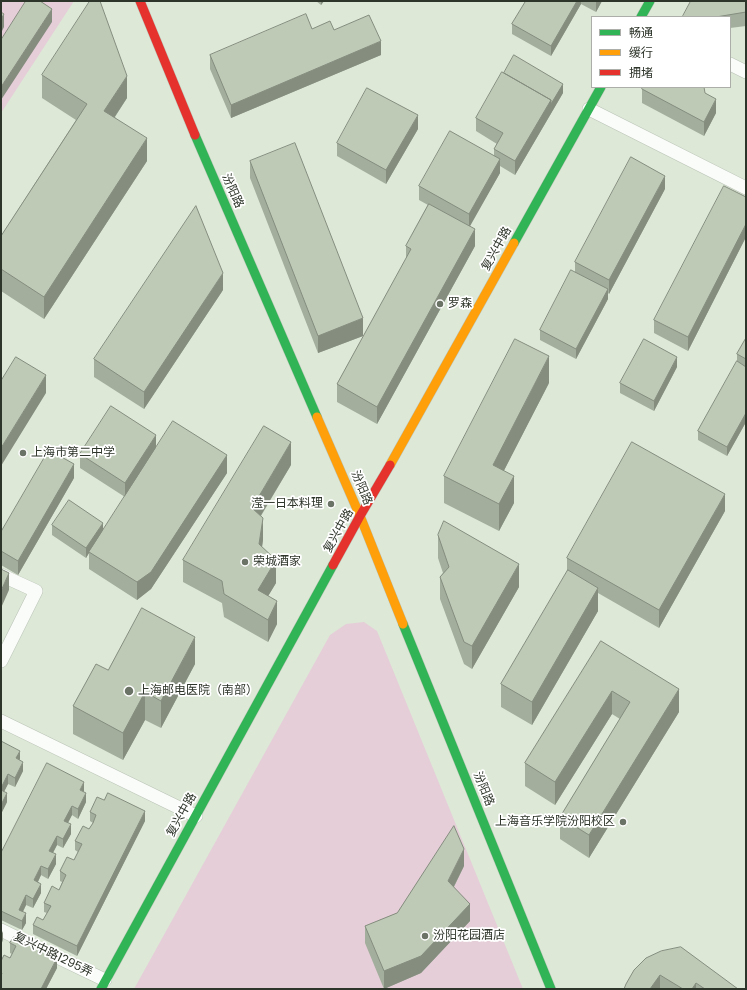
<!DOCTYPE html>
<html>
<head>
<meta charset="utf-8">
<style>
	body { margin:0 }
	#map { position:relative; width:747px; height:990px; overflow:hidden; background:#dde8d7; font-family:Poppins,"Noto Sans SC",sans-serif }
	canvas { display:block }
	.frame { position:absolute; inset:0; border:2px solid #2d3429; pointer-events:none }
	.legend { position:absolute; left:591px; top:16px; width:140px; height:72px; box-sizing:border-box; background:#fff; border:1px solid #abaea9; margin:0; padding:5px 7px; list-style:none; font-size:12px; color:#2d3429 }
	.legend li { display:flex; align-items:center; gap:8px; height:20px }
	.legend b { width:20px; border:1px solid #abaea9 }
</style>
</head>
<body>
<div id="map">
<canvas width="747" height="990"></canvas>
<div class="frame"></div>
<ul class="legend">
<li><b style="height:5px;background:#30b455"></b>畅通</li>
<li><b style="height:5px;background:#ff9f0a"></b>缓行</li>
<li><b style="height:5px;background:#e5322d"></b>拥堵</li>
</ul>
</div>
<script>
const c = document.querySelector('canvas').getContext('2d');
c.lineJoin = 'round';
function fill(path, color) { c.fillStyle = color; c.fill(path, 'evenodd'); }
function strokePath(path, color, width, dash) { c.strokeStyle = color; c.lineWidth = width; c.lineCap = dash ? 'butt' : 'round'; c.setLineDash(dash || []); c.stroke(path); }
function label(font, color, halo, rows, align = 'center') {
  c.font = font + ' Poppins,"Noto Sans SC",sans-serif'; c.lineWidth = 3.5; c.setLineDash([]); c.textBaseline = 'middle'; c.strokeStyle = halo; c.fillStyle = color; for (const [text, x, y, turn = 0] of rows) {
    c.save(); c.translate(x, y); c.rotate((+turn || 0) * Math.PI / 180); c.textAlign = isNaN(turn) ? turn : align; if (halo) c.strokeText(text, 0, 0); c.fillText(text, 0, 0); c.restore();
  }
}
fill(new Path2D(`
	M1,1H74L1,113Z
	M364,622L377,631L523,989H134L330,635L346,624Z`), '#e5ced8');
const lane = new Path2D(`
	M730,64L746,72
	M589,109L746,188
	M1,575L36,591L1,661
	M1,721L196,816
	M1,930L105,980`);
const fast = new Path2D(`
	M641,17L650,1
	M195,135L317,417
	M514,243L601,87
	M403,624L551,989
	M101,989L333,565`);
const slow = new Path2D(`
	M317,417L360,516L403,624
	M390,465L514,243`);
const jam = new Path2D(`
	M140,1L195,135
	M333,565L360,516L390,465`);
strokePath(lane, '#bac3b6', 14);
strokePath(fast, '#bac3b6', 10);
strokePath(slow, '#bac3b6', 10);
strokePath(jam, '#bac3b6', 10);
strokePath(lane, '#fafcf9', 13);
strokePath(fast, '#30b455', 9);
strokePath(slow, '#ff9f0a', 9);
strokePath(jam, '#e5322d', 9);
fill(new Path2D(`
	M316,1H324L321,5Z
	M526,1H602L596,12L581,4L551,56L512,34V24Z
	M746,1V26L730,28V17H683V16Z
	M334,30L381,55L231,118L210,69V55Z
	M504,73L563,93L515,175L500,166V173L469,226L475,246L377,424L337,402V384L406,260V246L428,205L419,200V186L494,156V149L497,144L476,131V118Z
	M42,75L127,98L115,117L147,161L44,319L1,291V236L76,120L42,98Z
	M642,89L705,93L716,113L704,136L642,103Z
	M418,129L386,184L337,156V143Z
	M250,161L363,336L318,353L250,178Z
	M665,189L609,294L608,293V299L576,359L540,340V330L575,273V262Z
	M746,197V237L688,351L654,333V320Z
	M223,290L144,409L94,377V359Z
	M746,338V422L727,456L698,440V431L737,362V354Z
	M677,367L654,411L620,393V383Z
	M549,383L504,470L514,503L499,531L444,503V476Z
	M156,448L227,473L151,589L137,600L89,569V553L86,558L52,535V525L103,530L125,497L80,468V454Z
	M291,465L261,516L263,540L262,547L276,583L268,596L277,624L268,642L224,617L222,603L183,582V560Z
	M74,478L18,575L1,565V532Z
	M725,511L659,628L598,593V611L532,725L501,707V684L567,572V558Z
	M438,535L519,587L472,669L464,664L440,599V577L443,573L438,558Z
	M601,641L679,712L589,858L560,839V817L620,719L612,714L555,805L525,786V763Z
	M195,664L161,728L145,720L123,760L73,734V706L108,670Z
	M1,741L20,760L23,771L15,787L8,784L4,791L7,802L1,814Z
	M84,792L86,802L78,819L72,815L68,823L71,834L63,848L57,845L53,853L56,864L48,879L41,875L38,882L41,893L33,908L26,905L23,912L26,923L22,930L1,920V853Z
	M90,812L145,821L77,956L33,934V925L43,920L47,913L44,912V903L59,890L62,882L60,881V871L74,860L78,852L75,850V841L89,829L93,823L90,821Z
	M464,866L454,887L470,921L421,973L384,989L365,943V926L397,913Z
	M10,943L57,968L46,989H1V961L10,958L12,954L10,953Z
	M646,958L738,989H624Z`), '#a3ae9d');
fill(new Path2D(`
	M321,1H324L321,5Z
	M577,1H581V4L551,56V46Z
	M596,1H602L596,12Z
	M52,9V22L1,100V87Z
	M4,14V27L1,33V19Z
	M381,41V55L231,118V105Z
	M127,76V98L104,133V111Z
	M563,84V93L515,175V161L551,100Z
	M716,99V113L704,136V122Z
	M418,115V129L386,184V170Z
	M147,138V161L44,319V297Z
	M500,159V173L469,228V214Z
	M665,176V189L609,294V280Z
	M746,224V237L688,351V337Z
	M475,229V246L377,424V407Z
	M223,273V290L144,409V392Z
	M608,289V299L576,359V349Z
	M363,318V336L318,353V336Z
	M549,356V383L493,492V465Z
	M677,357V367L654,411V401Z
	M46,375V393L1,466V448Z
	M746,413V422L727,456V447Z
	M156,435V448L125,497V483Z
	M291,442V465L252,530V508Z
	M227,455V473L151,589L137,600V582Z
	M74,464V478L18,575V561Z
	M514,476V503L499,531V504Z
	M725,494V511L659,628V610Z
	M263,518V540L259,567V544Z
	M103,523V533L89,552V553L86,558V548Z
	M276,560V583L258,613V590Z
	M519,564V587L472,669V646Z
	M9,573V590L1,608V591Z
	M598,588V611L532,725V702Z
	M277,601V624L268,642V620Z
	M195,637V664L161,728V701Z
	M679,689V712L589,858V835Z
	M612,691V714L555,805V782Z
	M145,692V720L123,760V733Z
	M20,751V760L16,758Z
	M23,762V771L15,787V778Z
	M8,774V784L1,798V788Z
	M84,782V792L80,790Z
	M7,793V802L1,814V805Z
	M86,793V802L78,819V809Z
	M72,806V815L64,830V821Z
	M145,811V821L77,956V946Z
	M71,824V834L63,848V839Z
	M57,836V845L49,860V851Z
	M464,849V866L448,898V881Z
	M56,854V864L48,879V869Z
	M41,866V875L34,890V880Z
	M41,884V893L33,908V899Z
	M26,895V905L19,919V910Z
	M470,904V921L421,973L384,989V971Z
	M26,913V923L22,930V921Z
	M3,931V940L1,945V935Z
	M57,958V968L46,989H41Z
	M660,975V989H650Z
	M696,983V989H692Z`), '#858d7f');
const building = new Path2D(`
	M26,1H40L52,9L1,87V40Z
	M90,1H100L127,76L104,111L147,138L44,297L1,269V236L87,104L42,75Z
	M526,1H577L551,46L512,24Z
	M691,1H746V12L716,17H684L683,16Z
	M1,12L4,14L1,19Z
	M306,14L312,29L330,21L334,30L369,15L381,41L231,105L210,55Z
	M514,55L563,84L551,104V100L504,73Z
	M502,72L551,100L515,161L494,149L503,133L476,118Z
	M643,87H704L705,93L716,99L704,122L642,89Z
	M367,88L418,115L386,170L337,143Z
	M450,131L500,159L469,214L419,186Z
	M295,143L363,318L318,336L250,161Z
	M631,157L665,176L609,280L575,262Z
	M724,186L746,197V224L688,337L654,320Z
	M429,204L475,229L377,407L337,384L411,249L406,246Z
	M196,206L223,273L144,392L94,359Z
	M571,270L608,289L576,349L540,330Z
	M746,338V359L737,354Z
	M515,339L549,356L493,465L514,476L499,504L444,476Z
	M644,339L677,357L654,401L620,383Z
	M16,357L46,375L1,448V381Z
	M737,361L746,367V413L727,447L698,431Z
	M111,406L156,435L125,483L80,454Z
	M173,421L227,455L151,572L137,582L89,552Z
	M264,426L291,442L252,508L263,518L259,544L276,560L258,590L277,601L268,620L224,594L222,581L183,560Z
	M632,442L725,494L659,610L567,558Z
	M49,450L74,464L18,561L1,551V532Z
	M69,500L103,523L86,548L52,525Z
	M444,521L519,564L472,646L464,642L440,577L449,567L438,535Z
	M1,569L9,573L1,591Z
	M568,570L598,588L532,702L501,684Z
	M142,608L195,637L161,701L145,692L123,733L73,706L96,664L108,670Z
	M601,641L679,689L589,835L560,817L630,702L612,691L555,782L525,763Z
	M1,741L20,751L16,758L23,762L15,778L8,774L1,788Z
	M47,763L84,782L80,790L86,793L78,809L72,806L64,821L71,824L63,839L57,836L49,851L56,854L48,869L41,866L34,880L41,884L33,899L26,895L19,910L26,913L22,921L1,911V853Z
	M1,790L7,793L1,805Z
	M108,793L145,811L77,946L33,925L37,917L43,920L51,906L44,903L52,886L59,890L66,875L60,871L67,857L74,860L82,844L75,841L83,826L89,829L93,823L96,815L90,812L97,797L104,800Z
	M454,826L464,849L448,881L470,904L421,956L384,971L365,926L397,913Z
	M14,937L57,958L41,989H1V976L2,973L1,972V961L4,955L10,958L16,946L10,943Z
	M681,947L738,989H705L696,983L692,989H683L660,975L650,989H624L626,984L634,970L646,958L661,951Z`);
fill(building, '#becab6');
strokePath(building, '#858d7f', 1);
for (const [x, y, r, color] of [
	[440,304,4,"#6b7366"],
	[23,453,4,"#6b7366"],
	[331,504,4,"#6b7366"],
	[245,562,4,"#6b7366"],
	[129,691,5,"#6b7366"],
	[623,822,4,"#6b7366"],
	[425,936,4,"#6b7366"]
]) { const dot = new Path2D(); dot.arc(x, y, r, 0, 2 * Math.PI); c.fillStyle = color; c.fill(dot); strokePath(dot, '#fff', 1.5); }
label('12px', '#2d3429', '#fff', [
	["汾阳路",232,191,66],
	["复兴中路",497,249,-61],
	["汾阳路",361,488,67],
	["复兴中路",339,531,-61],
	["汾阳路",483,789,68],
	["复兴中路",182,815,-61],
	["复兴中路1295弄",53,955,26]
]);
label('12px', '#2d3429', '#fff', [
	["罗森",448,304],
	["上海市第二中学",31,453],
	["滢一日本料理",323,504,"right"],
	["荣城酒家",253,562],
	["上海邮电医院（南部）",138,691],
	["上海音乐学院汾阳校区",615,822,"right"],
	["汾阳花园酒店",433,936]
], 'left');
</script>
</body>
</html>
